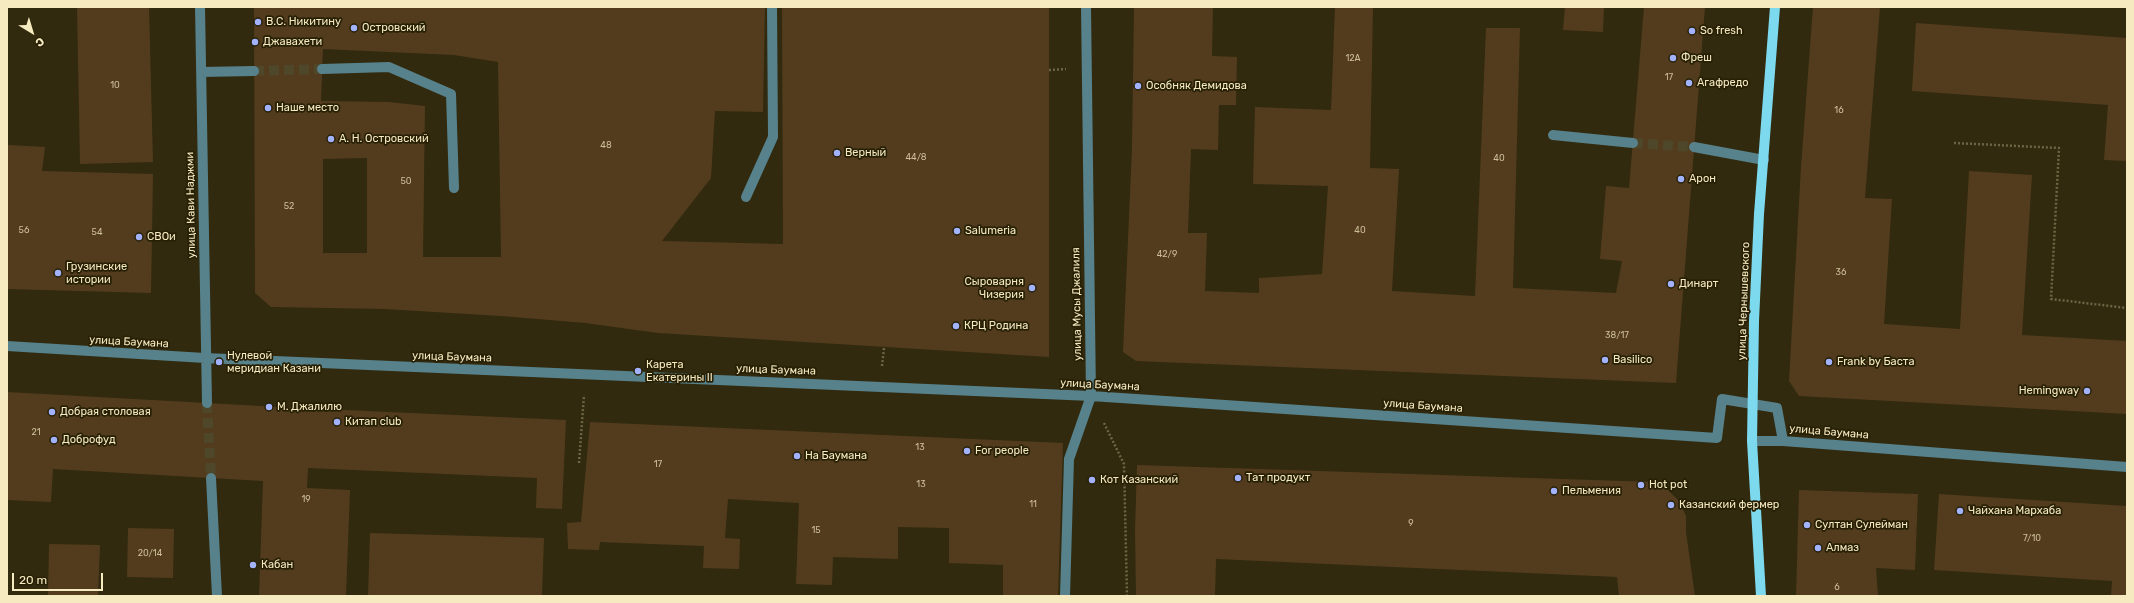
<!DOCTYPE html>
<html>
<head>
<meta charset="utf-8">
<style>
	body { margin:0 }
	#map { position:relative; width:2134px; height:603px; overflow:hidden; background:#312a0e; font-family:Rubik,sans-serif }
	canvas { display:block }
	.frame { position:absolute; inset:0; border:8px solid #f6eac1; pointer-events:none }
	.north { position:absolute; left:12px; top:12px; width:40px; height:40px; -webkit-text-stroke:3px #272005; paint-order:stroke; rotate:142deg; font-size:11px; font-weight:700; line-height:16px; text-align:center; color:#f6eac1 }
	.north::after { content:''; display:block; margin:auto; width:14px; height:18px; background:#f6eac1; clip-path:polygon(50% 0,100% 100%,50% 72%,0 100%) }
	.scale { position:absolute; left:12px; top:573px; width:91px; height:18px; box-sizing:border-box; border:2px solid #f6eac1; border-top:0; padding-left:5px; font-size:12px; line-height:14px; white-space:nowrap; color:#f6eac1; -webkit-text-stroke:3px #272005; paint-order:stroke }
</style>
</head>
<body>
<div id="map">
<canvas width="2134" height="603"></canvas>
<div class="frame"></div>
<div class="north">С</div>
<div class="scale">20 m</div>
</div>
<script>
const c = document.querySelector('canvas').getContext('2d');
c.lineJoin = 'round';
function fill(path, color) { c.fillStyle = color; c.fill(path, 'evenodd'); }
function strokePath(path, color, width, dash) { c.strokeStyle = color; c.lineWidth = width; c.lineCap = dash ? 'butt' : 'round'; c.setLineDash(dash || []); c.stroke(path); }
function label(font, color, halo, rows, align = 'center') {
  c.font = font + ' Rubik,sans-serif'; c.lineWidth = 3.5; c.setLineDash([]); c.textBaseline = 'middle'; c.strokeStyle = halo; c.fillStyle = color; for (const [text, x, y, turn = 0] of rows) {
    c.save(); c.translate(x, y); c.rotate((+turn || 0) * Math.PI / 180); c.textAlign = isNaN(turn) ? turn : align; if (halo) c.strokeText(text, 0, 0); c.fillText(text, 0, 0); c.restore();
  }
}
fill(new Path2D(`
	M77,7H149L153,162L80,164Z
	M254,7H765L763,112L715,111L711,178L662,241L783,244L782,7H1049V357L658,333L585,323L501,316L385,309L271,307L255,293ZM323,49L454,55L498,62L501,257H423L425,106L389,102L321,101ZM367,158V253H323V159Z
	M1134,7H1213L1212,56L1237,57L1236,105H1219L1218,150L1191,149L1188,233H1207L1205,291L1259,293V278L1322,274L1328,186L1253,184L1255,107L1331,110L1335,7H1373L1370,168L1399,169L1392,291L1475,296L1486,28H1520L1513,288L1616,293L1622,261L1600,259L1606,186L1629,188L1644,7H1705L1676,383L1136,361L1123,352L1132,148Z
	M1565,7H1604L1603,32L1563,30Z
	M1813,7H1880L1865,198L1892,199L1884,324L1960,329L1969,171L2032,175L2022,335L2127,341V414L1799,396L1789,381L1801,167Z
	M1916,23L2127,38V161L2104,160L2108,105L1912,91Z
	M8,145L45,147L42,171L153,174L151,293L7,289Z
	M7,392L279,407L566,420L562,509L536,508L537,478L308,468L307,488L350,490L346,596H259L263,481L53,469L51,502L7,500Z
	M590,422L1063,443L1058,596H1003V565L949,563V528L898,527V559L833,557L832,585L796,584L799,503L728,499L725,538L740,539L739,569L703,568L704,546L600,542L599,550L568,549L567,523L581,522Z
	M1137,465L1654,482L1668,490L1679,501L1686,516V532L1695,596H1619L1617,577L1216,559L1215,596H1136L1135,530Z
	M1799,490L1918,494L1915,570L1876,568L1878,596H1796Z
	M1939,494L2127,506V596H2111L2112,581L1934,570Z
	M128,528L174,529L173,578L127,577Z
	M370,533L544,538L542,596H368Z
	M49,544L100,545L98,596H48Z`), '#533c1e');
strokePath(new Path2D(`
	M254,71L322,69
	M1633,143L1694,147
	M207,403L211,478`), '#4f4729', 10, [10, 5]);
strokePath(new Path2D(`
	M1049,70L1066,69
	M1954,143L2059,148L2051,299L2127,308
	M882,366L884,348
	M1104,423L1124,464L1127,596
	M579,463L584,395`), '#6d6545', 2.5, [2, 2]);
strokePath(new Path2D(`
	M200,7L207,403
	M322,69L389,67L451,94L454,188
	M201,72L254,71
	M1553,135L1633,143
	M1694,147L1764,160
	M746,197L773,137L772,7
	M7,346L205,358L1091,396L1717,438L1722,399L1777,408L1783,441L2127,467
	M1752,441H1783
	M211,478L217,596
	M1065,596L1069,459L1091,396L1086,7`), '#57818b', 10);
strokePath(new Path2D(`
	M1761,596L1752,441L1754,321L1759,214L1775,7`), '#7dd9ee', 10);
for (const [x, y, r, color] of [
	[258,22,4,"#a2b2fd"],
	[354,28,4,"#a2b2fd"],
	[1692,31,4,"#a2b2fd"],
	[255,42,4,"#a2b2fd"],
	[1673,58,4,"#a2b2fd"],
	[1689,83,4,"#a2b2fd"],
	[1138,86,4,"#a2b2fd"],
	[268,108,4,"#a2b2fd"],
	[331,139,4,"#a2b2fd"],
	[837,153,4,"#a2b2fd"],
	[1681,179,4,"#a2b2fd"],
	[957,231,4,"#a2b2fd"],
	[139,237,4,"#a2b2fd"],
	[58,273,4,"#a2b2fd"],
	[1671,284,4,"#a2b2fd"],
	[1032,288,4,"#a2b2fd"],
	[956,326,4,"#a2b2fd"],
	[1605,360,4,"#a2b2fd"],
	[219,362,4,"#a2b2fd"],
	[1829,362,4,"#a2b2fd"],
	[638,371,4,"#a2b2fd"],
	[2087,391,4,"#a2b2fd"],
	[269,407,4,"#a2b2fd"],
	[52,412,4,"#a2b2fd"],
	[337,422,4,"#a2b2fd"],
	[54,440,4,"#a2b2fd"],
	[967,451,4,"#a2b2fd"],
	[797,456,4,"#a2b2fd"],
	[1238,478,4,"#a2b2fd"],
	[1092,480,4,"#a2b2fd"],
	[1641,485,4,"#a2b2fd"],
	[1554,491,4,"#a2b2fd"],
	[1671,505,4,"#a2b2fd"],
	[1960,511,4,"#a2b2fd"],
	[1807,525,4,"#a2b2fd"],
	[1818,548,4,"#a2b2fd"],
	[253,565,4,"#a2b2fd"]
]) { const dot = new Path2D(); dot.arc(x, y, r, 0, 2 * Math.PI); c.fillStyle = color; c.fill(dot); strokePath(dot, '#272005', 1.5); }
label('9px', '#cdbe98', null, [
	["12А",1353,58],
	["17",1669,77],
	["10",115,85],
	["16",1839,110],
	["48",606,145],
	["44/8",916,157],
	["40",1499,158],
	["50",406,181],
	["52",289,206],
	["56",24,230],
	["40",1360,230],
	["54",97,232],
	["42/9",1167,254],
	["36",1841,272],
	["38/17",1617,335],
	["21",36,432],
	["13",920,447],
	["17",658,464],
	["13",921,484],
	["19",306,499],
	["11",1033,504],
	["9",1411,523],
	["15",816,530],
	["7/10",2032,538],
	["20/14",150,553],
	["6",1837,587]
]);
label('11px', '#f6eac1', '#272005', [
	["В.С. Никитину",266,22],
	["Островский",362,28],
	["So fresh",1700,31],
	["Джавахети",263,42],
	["Фреш",1681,58],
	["Агафредо",1697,83],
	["Особняк Демидова",1146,86],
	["Наше место",276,108],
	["А. Н. Островский",339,139],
	["Верный",845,153],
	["Арон",1689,179],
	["Salumeria",965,231],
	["СВОи",147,237],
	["Грузинские",66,267],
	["истории",66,280],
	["Сыроварня",1024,282,"right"],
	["Чизерия",1024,295,"right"],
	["Динарт",1679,284],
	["КРЦ Родина",964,326],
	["Нулевой",227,356],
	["меридиан Казани",227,369],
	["Basilico",1613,360],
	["Frank by Баста",1837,362],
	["Карета",646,365],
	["Екатерины II",646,378],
	["Hemingway",2079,391,"right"],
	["М. Джалилю",277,407],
	["Добрая столовая",60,412],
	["Китап club",345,422],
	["Доброфуд",62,440],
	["For people",975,451],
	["На Баумана",805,456],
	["Тат продукт",1246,478],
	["Кот Казанский",1100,480],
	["Hot pot",1649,485],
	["Пельмения",1562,491],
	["Казанский фермер",1679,505],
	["Чайхана Мархаба",1968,511],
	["Султан Сулейман",1815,525],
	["Алмаз",1826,548],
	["Кабан",261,565]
], 'left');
label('11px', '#f6eac1', '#272005', [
	["улица Кави Наджми",191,205,-91],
	["улица Чернышевского",1744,301,-88],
	["улица Мусы Джалиля",1077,304,-91],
	["улица Баумана",129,342,3],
	["улица Баумана",452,357,2],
	["улица Баумана",776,370,2],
	["улица Баумана",1100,385,3],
	["улица Баумана",1423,406,4],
	["улица Баумана",1829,432,5]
]);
</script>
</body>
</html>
